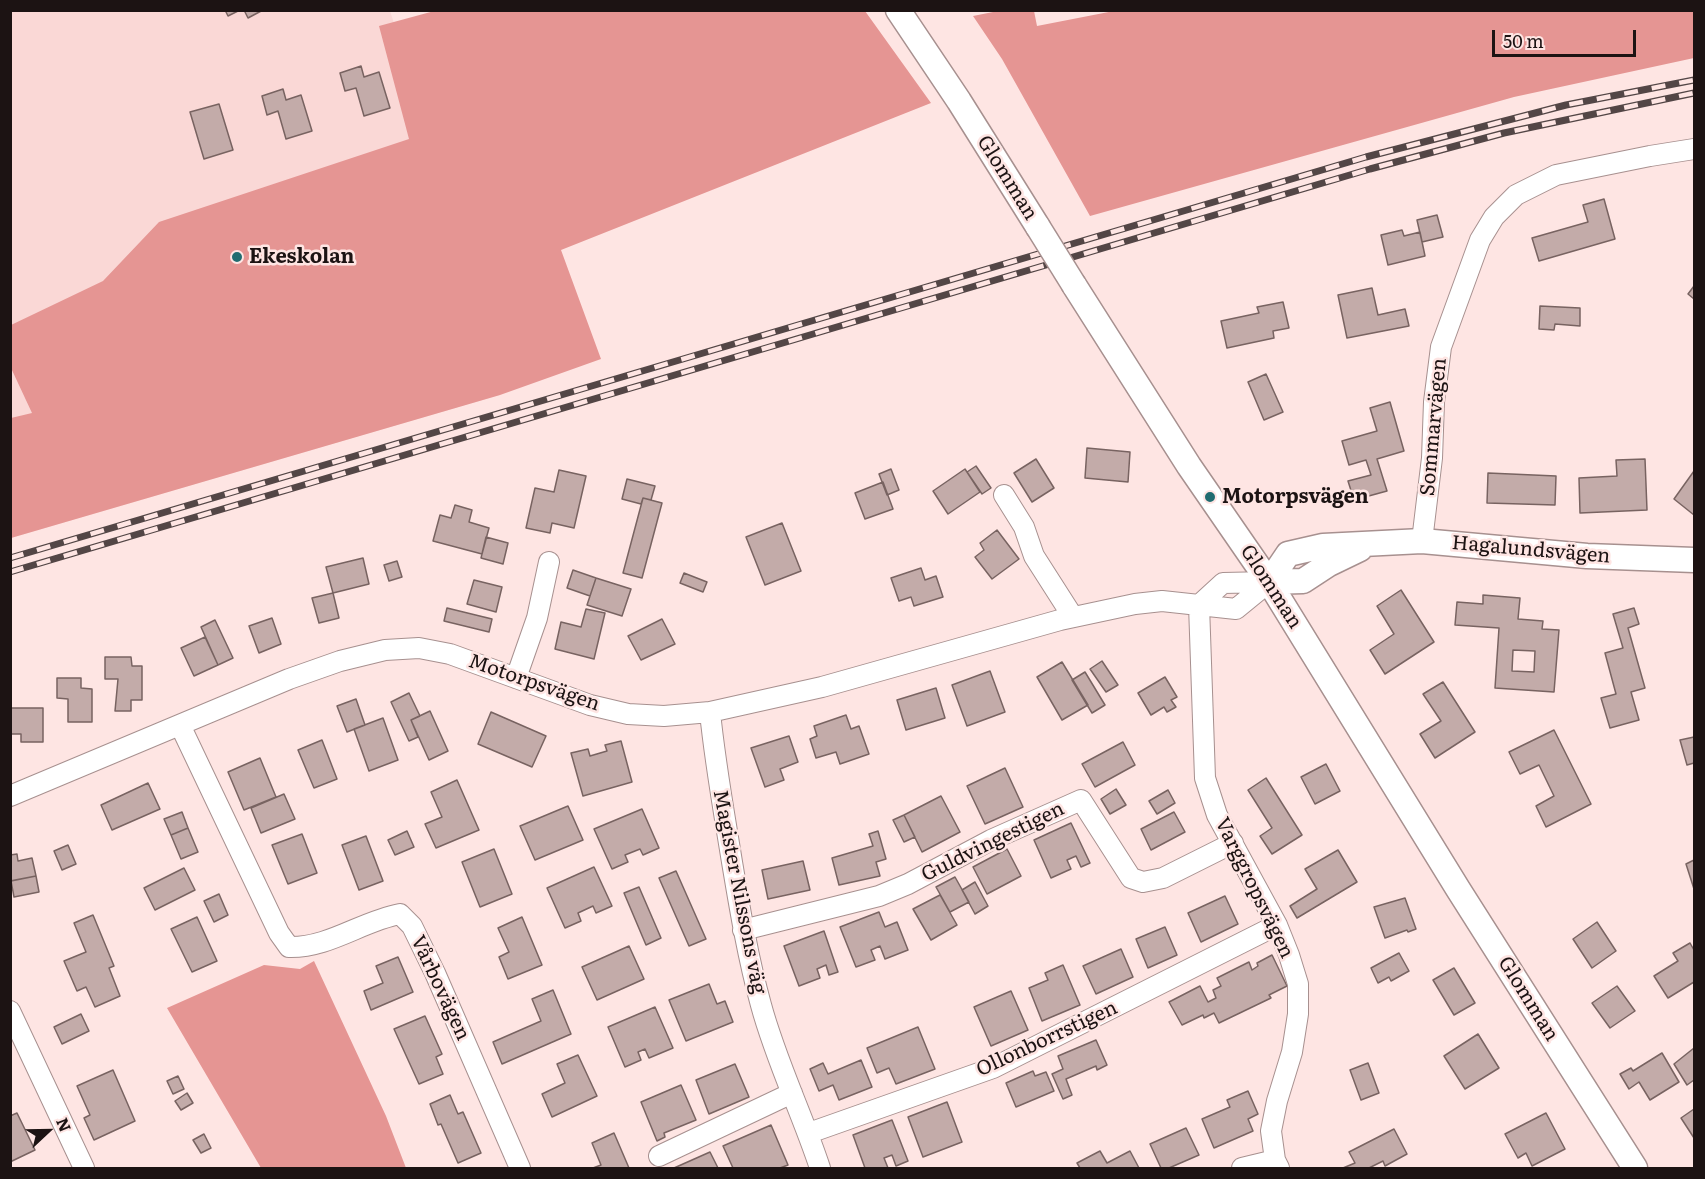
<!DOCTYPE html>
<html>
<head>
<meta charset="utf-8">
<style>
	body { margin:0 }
	#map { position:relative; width:1705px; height:1179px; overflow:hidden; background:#fee5e3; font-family:Literata,serif }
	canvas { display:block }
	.frame { position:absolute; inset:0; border:12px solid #1c1313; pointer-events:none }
	.north { position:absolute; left:18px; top:1101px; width:60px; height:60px; -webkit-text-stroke:4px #fee5e3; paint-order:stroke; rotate:68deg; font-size:16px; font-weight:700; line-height:24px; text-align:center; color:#1c1313 }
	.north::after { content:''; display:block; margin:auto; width:21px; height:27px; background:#1c1313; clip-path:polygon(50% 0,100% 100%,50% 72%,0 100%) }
	.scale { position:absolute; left:1492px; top:30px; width:144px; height:27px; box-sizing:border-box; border:3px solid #1c1313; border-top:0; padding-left:8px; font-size:18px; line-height:21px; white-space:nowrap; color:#1c1313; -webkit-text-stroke:4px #fee5e3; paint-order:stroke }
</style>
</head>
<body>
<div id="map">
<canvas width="1705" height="1179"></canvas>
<div class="frame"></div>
<div class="north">N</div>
<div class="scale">50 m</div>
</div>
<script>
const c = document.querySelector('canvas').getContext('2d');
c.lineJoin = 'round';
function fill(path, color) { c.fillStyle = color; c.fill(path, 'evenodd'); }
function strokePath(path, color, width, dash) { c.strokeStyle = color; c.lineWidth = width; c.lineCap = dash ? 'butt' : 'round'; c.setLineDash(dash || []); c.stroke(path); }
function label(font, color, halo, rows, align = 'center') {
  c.font = font + ' Literata,serif'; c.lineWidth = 5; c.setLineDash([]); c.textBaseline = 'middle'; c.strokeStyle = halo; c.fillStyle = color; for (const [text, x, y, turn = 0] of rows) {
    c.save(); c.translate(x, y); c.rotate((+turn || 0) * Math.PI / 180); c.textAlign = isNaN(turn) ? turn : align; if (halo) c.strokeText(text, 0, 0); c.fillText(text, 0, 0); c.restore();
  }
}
fill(new Path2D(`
	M11,11H390L426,119L500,395L11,538Z`), '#fad8d6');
fill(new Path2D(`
	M438,10L865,11L931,103L561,250L601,359L500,395L11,538V418L32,413L11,368V325L103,281L159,222L409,139L379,26Z
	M1119,10L1694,11V58L1514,97L1090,216L1002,59L973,16L998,11H1034L1037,26Z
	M314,961L386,1116L406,1168H261L167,1008L264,965L300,969Z`), '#e59593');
const building = new Path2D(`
	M225,10H240L228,16Z
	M244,10H263L248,18Z
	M361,66L364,77L379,72L390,108L364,116L356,88L345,91L340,73Z
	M283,89L286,100L301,95L312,131L286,139L278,111L267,115L262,96Z
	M219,104L233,150L204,159L190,112Z
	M1604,199L1615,239L1539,261L1532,238L1588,222L1583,205Z
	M1437,215L1443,237L1422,242L1417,220Z
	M1402,230L1404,236L1420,232L1425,256L1388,265L1381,235Z
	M1694,286V299L1688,294Z
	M1372,288L1378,315L1405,309L1409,326L1347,338L1338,295Z
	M1283,302L1289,328L1273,331L1274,338L1227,348L1221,321L1259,313L1257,307Z
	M1540,306L1580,308V326L1555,324L1554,330L1539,329Z
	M1266,374L1283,412L1264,420L1248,382Z
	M1390,402L1404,451L1377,459L1387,491L1354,500L1348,481L1371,475L1366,460L1349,465L1342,441L1377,431L1370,408Z
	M1087,448L1130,452L1128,482L1085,478Z
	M1036,459L1054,488L1032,502L1014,473Z
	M1645,459L1647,510L1580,513L1579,478L1617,476L1616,460Z
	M976,466L991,488L982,494L967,472Z
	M891,469L899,490L887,495L879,474Z
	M965,469L980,492L948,514L933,491Z
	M559,470L586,476L574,528L552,523L550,533L526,528L535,488L554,492Z
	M1694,471V515L1674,499Z
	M1488,473L1556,476L1555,505L1487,503Z
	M627,479L655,486L651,500L643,498L641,504L622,499Z
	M883,482L893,509L865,519L855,493Z
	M643,498L662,503L642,578L623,573Z
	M455,505L472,510L469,522L489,528L482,554L433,541L440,515L451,518Z
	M782,523L801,571L765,585L746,537Z
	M997,530L1019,559L992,579L975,557L984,550L980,543Z
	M486,537L508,543L503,564L481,558Z
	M363,558L369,584L333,593L326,567Z
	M397,561L402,577L389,581L384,565Z
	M921,568L925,580L936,576L943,597L914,606L911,597L899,601L891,578Z
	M573,570L596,578L590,596L567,588Z
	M684,573L707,582L703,592L680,583Z
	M596,578L631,589L622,616L587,605Z
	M474,580L502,587L496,612L467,604Z
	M1401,590L1434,642L1385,674L1370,650L1394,634L1377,606Z
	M333,593L339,618L319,623L312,598Z
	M1483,595L1520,598L1518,619L1543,621L1542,629L1559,630L1554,692L1495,688L1499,628L1455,625L1457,602L1483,604ZM1513,650L1535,651L1534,672L1512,671Z
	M447,608L492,619L489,632L444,621Z
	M1634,608L1639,624L1628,628L1645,688L1631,692L1639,720L1610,728L1601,698L1616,694L1605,653L1623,648L1613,614Z
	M586,609L605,613L594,659L555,649L561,622L581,627Z
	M272,618L281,644L259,653L249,626Z
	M662,619L675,644L641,660L628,636Z
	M215,620L233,658L218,665L201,627Z
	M205,637L218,665L194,676L181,648Z
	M105,657H131L132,666H142V700H131V711H115L118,679H105Z
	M1102,661L1118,685L1106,692L1090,669Z
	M1062,662L1088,705L1062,720L1037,677Z
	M990,671L1005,712L967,726L952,685Z
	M1085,672L1105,705L1092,713L1072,680Z
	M1165,677L1177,697L1171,700L1176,707L1167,712L1164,707L1151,715L1138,693Z
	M57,678H81V688L92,689V722H68V699L57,698Z
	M1443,682L1475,732L1435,758L1420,734L1441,721L1423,694Z
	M936,688L945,718L906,730L897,700Z
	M409,693L420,716L411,720L418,737L409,741L391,702Z
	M356,699L365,725L347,732L337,706Z
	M11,708H43V742H21V734H11Z
	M430,711L448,751L429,760L411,720Z
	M491,712L546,736L532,767L478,744Z
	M846,715L851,729L859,726L869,754L840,764L836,752L816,758L810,739L817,736L814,726Z
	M383,718L398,760L369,771L354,729Z
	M1554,730L1591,804L1546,827L1536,806L1554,796L1539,765L1520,774L1509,752Z
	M789,736L798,762L780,769L784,780L765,787L751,748Z
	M1694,737V763L1687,765L1680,740Z
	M322,740L337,779L314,788L298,750Z
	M621,741L632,782L583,796L571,753L588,749L590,756L607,751L605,745Z
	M1123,742L1135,765L1095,787L1082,764Z
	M260,758L276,797L244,810L228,772Z
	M1326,764L1340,791L1315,804L1301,777Z
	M1005,768L1023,807L985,824L967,786Z
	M1266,778L1302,835L1272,854L1260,836L1272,828L1248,790Z
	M457,780L479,830L436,848L425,824L442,817L431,792Z
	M148,783L160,809L112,830L101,805Z
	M1116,789L1126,805L1110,814L1101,799Z
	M1168,790L1175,803L1157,814L1149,801Z
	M284,794L295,819L261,833L251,808Z
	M941,796L960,832L922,852L904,815Z
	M568,806L583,840L535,860L520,826Z
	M642,809L659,848L643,855L640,849L625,855L628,862L612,869L594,829Z
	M182,812L188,828L171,835L164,819Z
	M1174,812L1185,832L1151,850L1141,829Z
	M904,815L915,837L904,842L893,820Z
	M1071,823L1090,863L1081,867L1076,856L1067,860L1071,869L1051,878L1034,840Z
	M188,828L198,852L181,859L171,835Z
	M407,831L414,847L395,855L388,840Z
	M878,831L886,859L876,862L880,876L839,885L832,858L873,846L869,834Z
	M302,834L317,873L288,884L272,845Z
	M366,836L383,881L359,890L342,845Z
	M68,845L76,864L62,870L54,851Z
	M494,849L512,894L480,907L462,862Z
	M1007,849L1021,876L987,894L973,867Z
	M1338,850L1357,882L1297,918L1290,906L1317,889L1305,869Z
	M17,854L18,861L32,858L36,876L10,881V855Z
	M1694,860V889L1686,864Z
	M803,861L810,890L768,899L762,870Z
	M594,867L612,906L596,913L593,906L578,913L581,921L565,928L547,888Z
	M184,868L195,890L155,910L144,888Z
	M676,871L706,939L689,946L659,878Z
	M36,876L39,892L14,897L11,881Z
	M955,877L969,902L950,912L936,887Z
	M975,882L988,906L975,914L962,890Z
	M639,887L661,938L646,945L624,893Z
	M219,894L228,915L214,922L204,901Z
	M940,895L957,925L931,940L913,909Z
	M1225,896L1238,924L1201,942L1188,913Z
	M1405,898L1416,929L1408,932L1407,930L1385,938L1374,907Z
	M879,912L885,927L897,922L908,950L885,959L880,946L871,950L875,960L856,967L840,927Z
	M93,915L114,966L109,968L120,996L95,1007L86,987L77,991L64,961L86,952L74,923Z
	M197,917L217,961L192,972L171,929Z
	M522,917L542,965L508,979L499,957L509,952L498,928Z
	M1597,922L1616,951L1592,968L1573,939Z
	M1165,927L1177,955L1148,968L1136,939Z
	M824,931L838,972L829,975L826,965L817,969L820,978L799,986L784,946Z
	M1690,943L1694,950V982L1668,998L1654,976L1678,961L1673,953Z
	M629,946L644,979L597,1000L582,967Z
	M1121,949L1133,977L1096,994L1083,966Z
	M1399,953L1409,971L1391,981L1389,977L1378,983L1371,968Z
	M1272,955L1287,986L1269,995L1271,998L1219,1023L1214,1013L1204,1018L1203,1015L1182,1025L1169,1002L1200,986L1208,1002L1216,998L1213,990L1221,986L1217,978L1249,962L1252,970L1258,966L1257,963Z
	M398,957L413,992L371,1010L364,991L383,983L376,966Z
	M1063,965L1080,1005L1042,1021L1029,988L1048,980L1045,973Z
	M1454,968L1475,1003L1454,1015L1433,980Z
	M709,984L717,1004L725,1001L733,1022L686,1041L669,1000Z
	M1617,986L1635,1011L1610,1028L1592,1003Z
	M553,990L571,1034L502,1064L493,1042L541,1021L532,999Z
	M1011,991L1028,1030L991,1046L974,1007Z
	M655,1007L673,1048L649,1058L645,1049L638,1052L641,1060L625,1067L608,1027Z
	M81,1014L89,1031L62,1044L54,1027Z
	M425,1016L442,1054L436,1057L443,1074L419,1084L394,1029Z
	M918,1027L935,1069L896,1084L889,1068L877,1073L867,1048Z
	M1478,1034L1499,1068L1465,1089L1444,1056Z
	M1096,1040L1107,1065L1097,1070L1096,1066L1066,1079L1072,1095L1063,1099L1052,1074L1063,1069L1058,1056Z
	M1694,1048V1080L1687,1085L1674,1064Z
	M1662,1053L1679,1082L1650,1100L1639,1082L1629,1089L1620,1074L1631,1068L1633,1071Z
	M578,1055L597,1096L552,1117L542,1094L565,1083L557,1064Z
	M861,1060L872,1087L839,1100L833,1085L819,1091L810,1069L823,1063L828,1074Z
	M1368,1063L1379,1093L1361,1100L1350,1070Z
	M735,1064L749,1097L709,1114L696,1080Z
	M113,1070L135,1121L94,1140L84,1118L90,1115L77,1086Z
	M1033,1071L1035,1076L1046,1072L1054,1091L1016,1107L1006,1083Z
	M178,1076L184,1089L173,1094L167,1081Z
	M681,1085L696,1120L664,1133L665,1137L657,1141L641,1102Z
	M1248,1091L1258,1114L1248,1119L1253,1131L1214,1148L1202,1119L1230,1107L1227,1100Z
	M187,1093L193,1103L181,1110L175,1101Z
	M450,1095L458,1114L463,1112L481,1153L458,1163L441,1124L438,1125L430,1104Z
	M947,1102L962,1142L923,1157L908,1117Z
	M1694,1109V1138L1681,1118Z
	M17,1113L35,1150L10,1162V1116Z
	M1546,1113L1565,1149L1532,1166L1526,1153L1518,1158L1505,1134Z
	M892,1120L908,1161L896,1166L892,1155L884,1158L888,1168H865L853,1135Z
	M771,1125L788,1165L780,1168H733L723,1146Z
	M1186,1128L1199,1155L1169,1168H1161L1150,1144Z
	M1394,1129L1407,1154L1385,1166L1383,1161L1369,1168H1343L1355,1163L1349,1152Z
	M614,1133L629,1168H593L601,1165L592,1143Z
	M204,1134L211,1148L201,1153L193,1140Z
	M1100,1151L1107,1163L1130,1151L1139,1168H1080L1077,1163Z
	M710,1152L718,1168H674Z`);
fill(building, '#c3aba9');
strokePath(building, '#786361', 1.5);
const minor = new Path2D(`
	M1004,495L1024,527L1034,556L1073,617
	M1422,541L1432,458L1434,402L1441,347L1480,240L1494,217L1516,195L1556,175L1650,156L1694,149
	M1199,605L1205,778L1217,815L1277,925L1289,955L1298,984V1014L1292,1052L1277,1101L1271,1131L1275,1160L1279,1168
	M1199,605L1223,583L1269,582
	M516,678L537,618L549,562
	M710,712C715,763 724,812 732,862C740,910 748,958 761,1005C776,1061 802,1113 820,1168
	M180,725L279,933L289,947C329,948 362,921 400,914L412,926L435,973L520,1168
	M10,796L289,679L340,661L385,650L419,648L450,654L590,705L628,714L664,716L710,712L822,687L1060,620L1135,604L1162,601L1236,609L1269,582
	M743,930L879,896L908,884L991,840L1081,800L1131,878L1143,882L1163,878L1233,843
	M10,1011L84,1168
	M809,1133L993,1068L1277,925
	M659,1156L792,1093
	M1242,1168L1275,1160`);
const tertiary = new Path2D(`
	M898,10L959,101L1038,227
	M1074,285L1189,466L1269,582L1458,889L1635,1168
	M1269,582L1288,554L1323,546L1422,541L1587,556L1694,560
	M1269,582L1303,581L1329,564L1360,549`);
strokePath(minor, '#a7908f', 22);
strokePath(tertiary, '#a7908f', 27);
strokePath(minor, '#fff', 20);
strokePath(tertiary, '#fff', 24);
const rail = new Path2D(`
	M10,558L1366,157L1566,105L1694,80
	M10,572L1370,169L1504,133L1694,93`);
strokePath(rail, '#534646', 7);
strokePath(rail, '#fee5e3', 4.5, [14]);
const tertiaryBridge = new Path2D(`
	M1038,227L1074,285`);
strokePath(tertiaryBridge, '#a7908f', 27, []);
strokePath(tertiaryBridge, '#fff', 24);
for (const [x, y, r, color] of [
	[237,257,6,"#206c70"],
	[1210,497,6,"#206c70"]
]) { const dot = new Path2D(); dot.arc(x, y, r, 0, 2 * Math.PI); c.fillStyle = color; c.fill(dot); strokePath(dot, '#fee5e3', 2); }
label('20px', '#1c1313', '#fee5e3', [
	["Glomman",1007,178,58],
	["Sommarvägen",1434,427,-85],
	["Hagalundsvägen",1531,550,5],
	["Glomman",1271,587,57],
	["Motorpsvägen",534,683,19],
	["Guldvingestigen",993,842,-26],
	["Varggropsvägen",1254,888,64],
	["Magister Nilssons väg",739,892,79],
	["Vårbovägen",440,988,65],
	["Glomman",1528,999,58],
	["Ollonborrstigen",1047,1039,-25]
]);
label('bold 20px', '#1c1313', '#fee5e3', [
	["Ekeskolan",249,257],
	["Motorpsvägen",1222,497]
], 'left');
</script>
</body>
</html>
